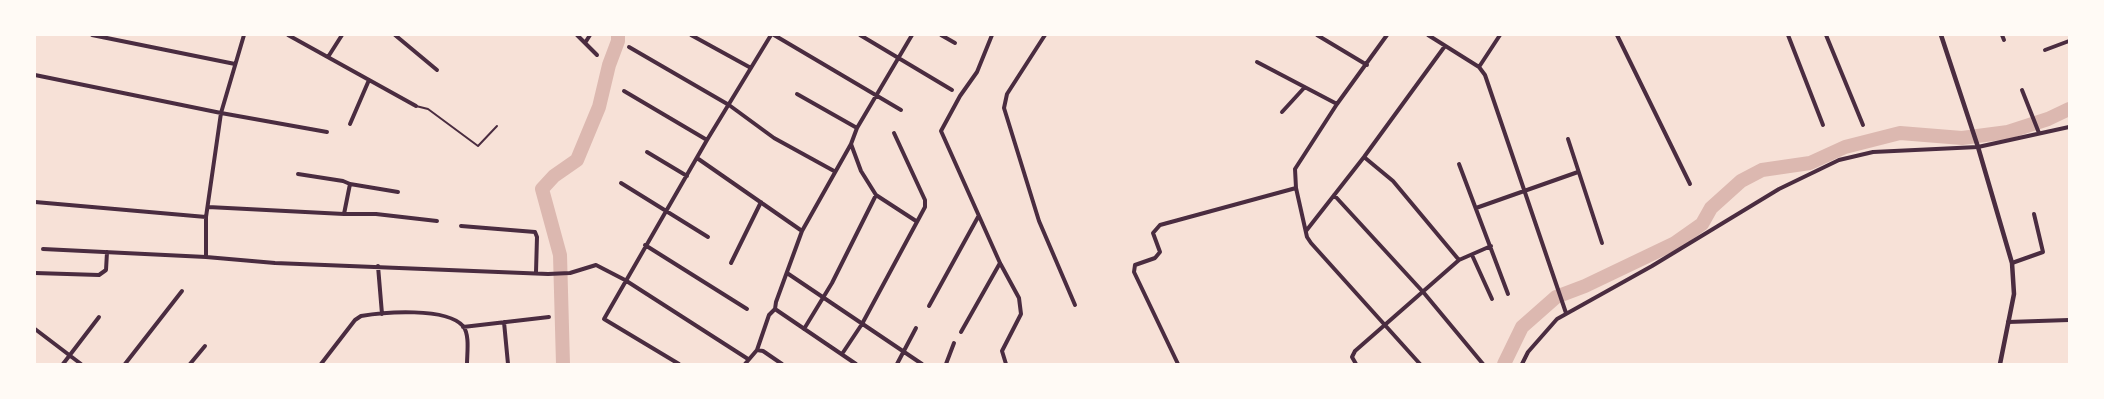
<!DOCTYPE html>
<html>
<head>
<meta charset="utf-8">
<style>
	body { margin:0 }
	#map { position:relative; width:2104px; height:399px; overflow:hidden; background:#f7e1d7; font-family:"Public Sans",sans-serif }
	canvas { display:block }
	.frame { position:absolute; inset:0; border:36px solid #fffaf5; pointer-events:none }
</style>
</head>
<body>
<div id="map">
<canvas width="2104" height="399"></canvas>
<div class="frame"></div>
</div>
<script>
const c = document.querySelector('canvas').getContext('2d');
c.lineJoin = 'round';
function strokePath(path, color, width, dash) { c.strokeStyle = color; c.lineWidth = width; c.lineCap = dash ? 'butt' : 'round'; c.setLineDash(dash || []); c.stroke(path); }
strokePath(new Path2D(`
	M563,364L560,255L542,189L554,176L577,160L599,107L609,65L618,41V35
	M1504,364L1522,327L1556,297L1585,286L1675,243L1702,224L1711,208L1741,181L1762,170L1810,163L1845,147L1900,133L1962,138L2008,132L2048,119L2069,109`), '#dcb8b0', 14);
strokePath(new Path2D(`
	M416,106L428,109L478,146L497,126`), '#4a2c40', 2);
strokePath(new Path2D(`
	M92,35L235,64
	M288,35L416,106
	M395,35L437,70
	M577,35L597,55
	M691,35L751,68
	M774,35L901,110
	M860,35L952,90
	M941,35L955,43
	M992,35L977,72L960,96L941,131L1000,263L1019,298L1021,314L1002,351L1006,364
	M1045,35L1007,94L1004,108L1039,221L1075,305
	M1317,35L1367,65
	M1428,35L1479,67L1485,75L1566,313
	M1617,35L1690,184
	M1788,35L1823,125
	M1826,35L1863,125
	M2002,35L2004,40
	M585,43L590,35
	M629,47L729,105L774,138L834,171
	M2045,50L2069,41
	M328,57L342,35
	M1257,62L1337,104L1387,35
	M1479,67L1500,35
	M35,75L221,113L244,35
	M2022,90L2039,133
	M624,91L707,140
	M797,94L857,128
	M1337,104L1295,169L1296,188L1307,237L1311,243L1420,364
	M1282,112L1304,88
	M350,124L369,80
	M1568,139L1602,243
	M851,144L861,171L876,195L916,221
	M647,152L687,176
	M1364,157L1393,181L1459,260
	M697,158L802,231
	M1459,164L1508,294
	M298,174L343,181L350,184
	M621,183L708,237
	M1334,195L1424,293L1483,364
	M35,202L206,217
	M208,207L344,214H376L437,221
	M1476,208L1578,172
	M344,214L350,184L398,192
	M461,226L535,232L537,237L536,272
	M1306,231L1364,157L1445,46
	M645,245L747,309
	M43,249L206,257L275,263L548,274L570,273L596,265L625,280L748,359
	M1472,255L1492,299
	M206,257V217L221,113L327,132
	M731,263L761,202
	M2012,263L2043,252L2034,214
	M378,266L382,314
	M35,273L99,275L106,270L107,252
	M787,273L922,364
	M929,306L978,217
	M775,309L856,364
	M504,322L508,364
	M2008,322L2069,320
	M463,327L549,317
	M35,329L81,364
	M804,329L832,283L876,195
	M961,332L1000,263
	M757,350L769,315L775,309L776,302L802,231L851,144L857,128L912,35
	M842,354L862,324L925,207V200L894,133
	M63,364L99,317
	M125,364L182,291
	M190,364L205,346
	M321,364L355,320L361,316C384,312 446,307 463,326C470,335 467,353 467,364
	M679,364L604,319L707,140L771,35
	M745,364L757,350L763,351L782,364
	M897,364L916,328
	M946,364L954,343
	M1178,364L1134,272L1135,265L1155,258L1160,252L1153,233L1160,225L1296,188
	M1356,364L1352,357L1355,351L1459,260L1491,246
	M1522,364L1528,352L1557,319L1652,266L1779,189L1839,160L1873,152L1978,147L2069,127`), '#4a2c40', 4);
strokePath(new Path2D(`
	M1941,35L1978,147L2012,263L2014,294L2000,364`), '#4a2c40', 4.5);
</script>
</body>
</html>
